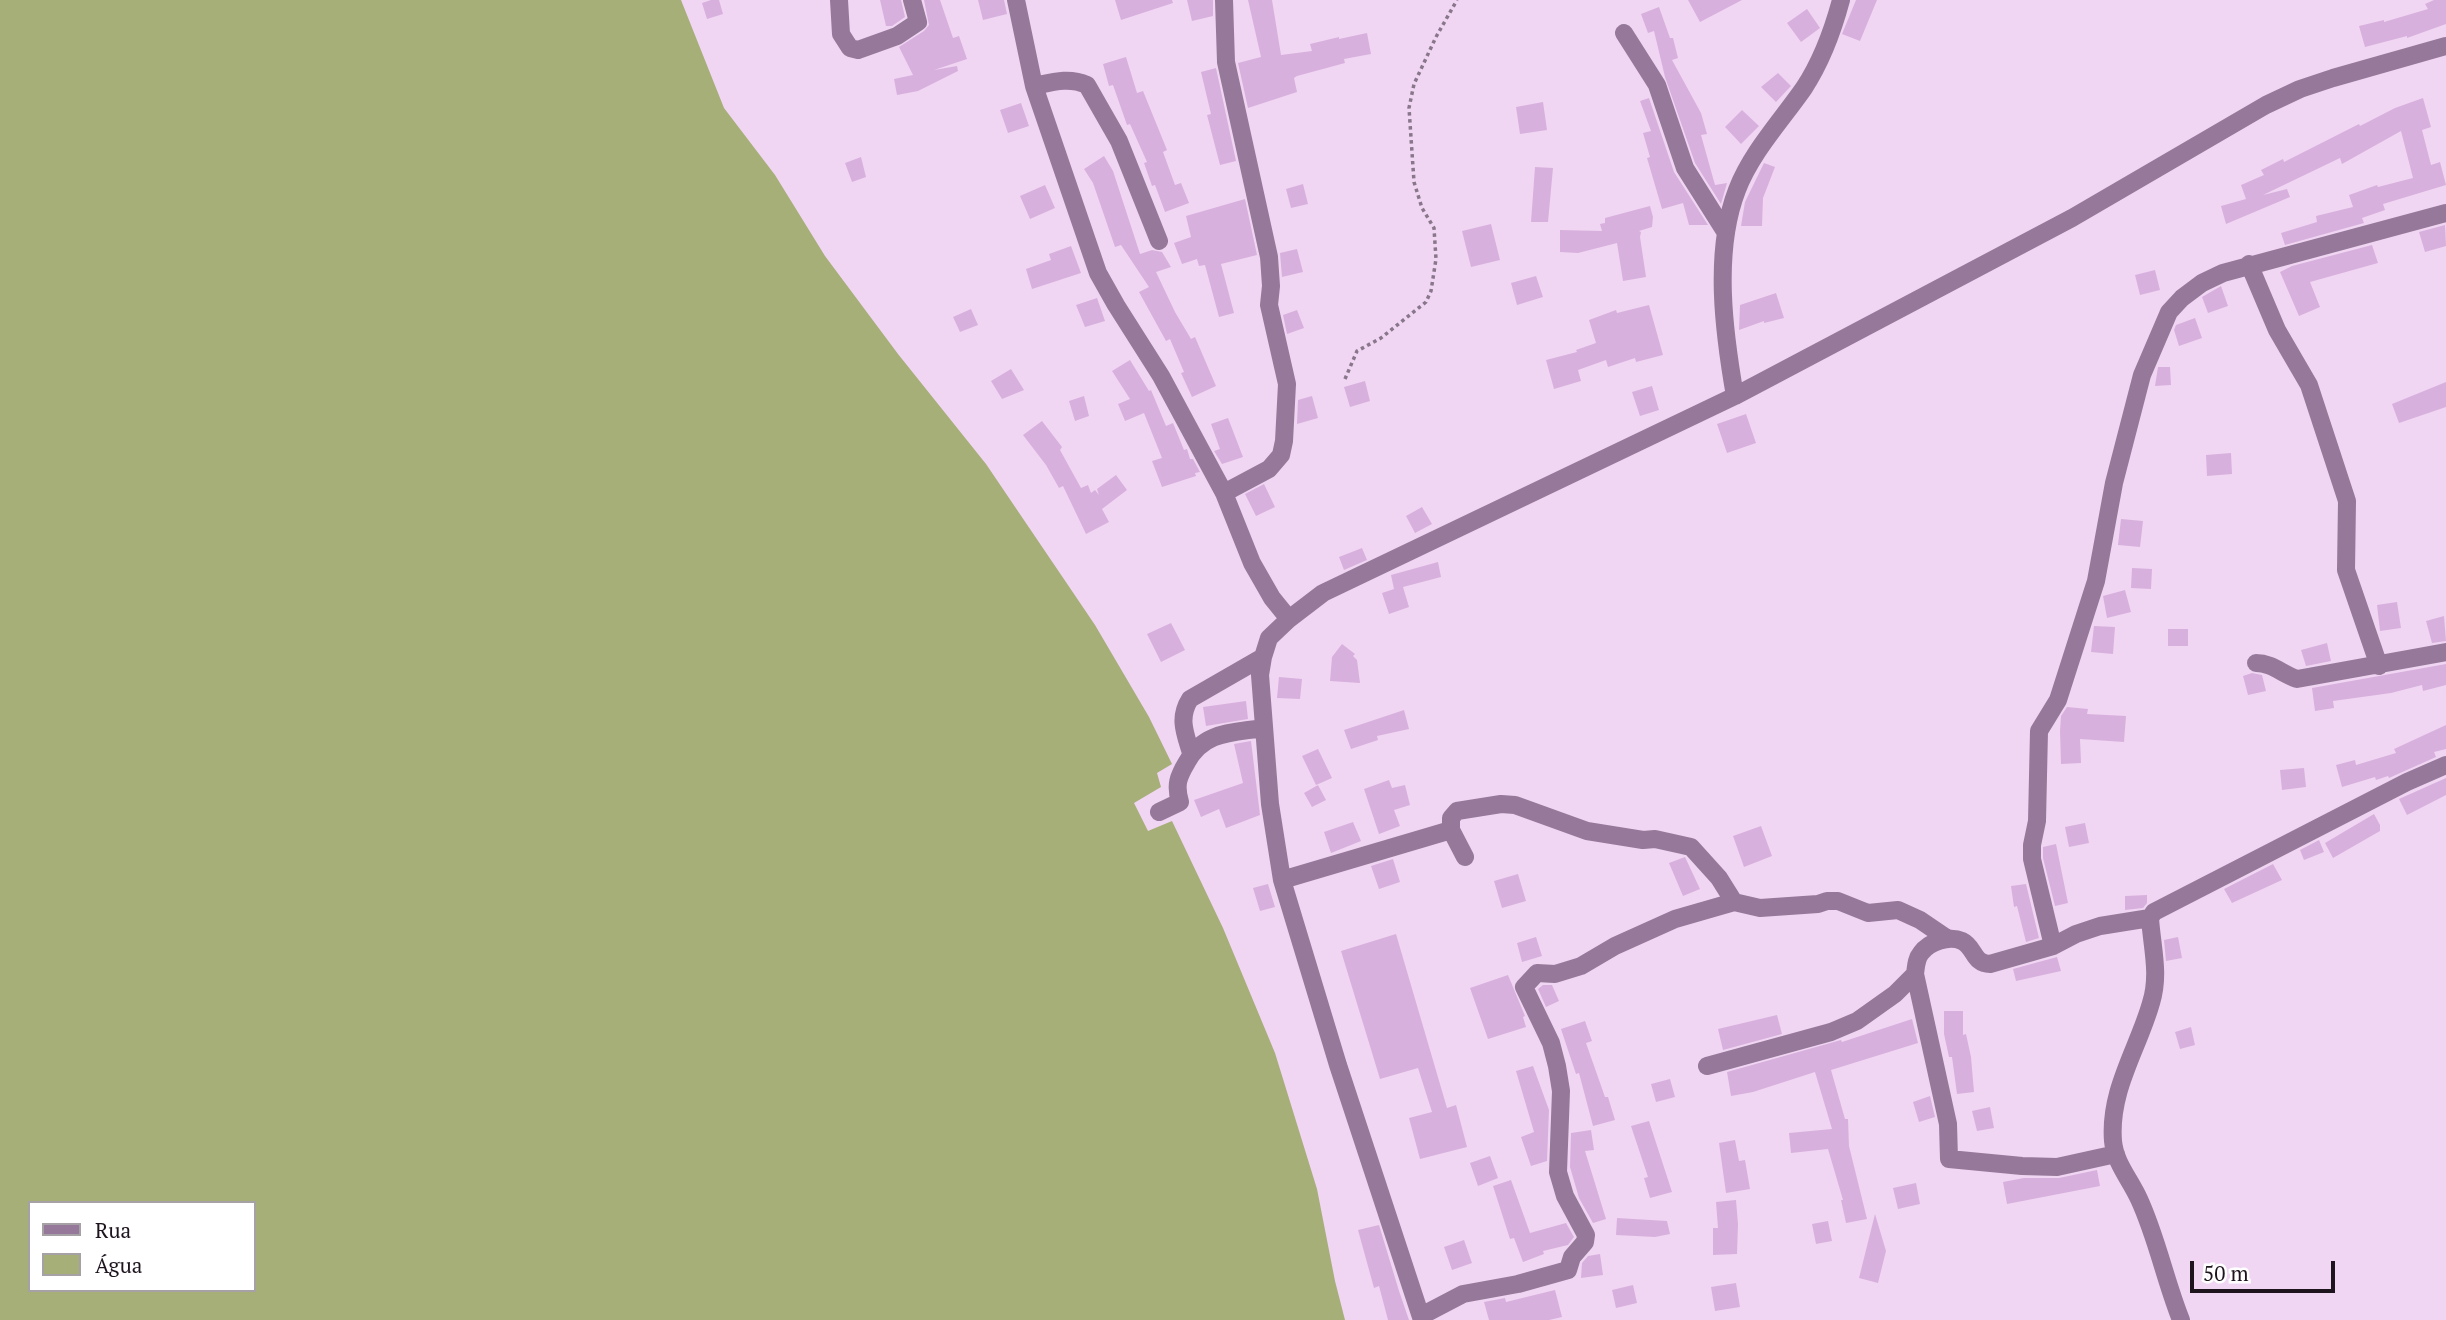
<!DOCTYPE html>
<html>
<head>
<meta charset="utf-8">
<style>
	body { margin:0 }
	#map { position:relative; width:2446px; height:1320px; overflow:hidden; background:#f0d6f3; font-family:"PT Serif",serif }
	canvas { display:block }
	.legend { position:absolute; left:28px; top:1201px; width:228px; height:91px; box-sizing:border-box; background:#fff; border:2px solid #a5a1a5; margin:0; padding:9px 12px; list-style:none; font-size:21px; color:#1d141e }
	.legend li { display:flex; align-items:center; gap:14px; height:35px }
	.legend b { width:35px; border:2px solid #a5a1a5 }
	.scale { position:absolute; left:2190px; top:1261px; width:145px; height:32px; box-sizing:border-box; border:4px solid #1d141e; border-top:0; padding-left:9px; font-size:21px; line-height:24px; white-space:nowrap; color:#1d141e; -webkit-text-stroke:5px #fff; paint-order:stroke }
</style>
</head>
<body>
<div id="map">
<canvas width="2446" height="1320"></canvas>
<ul class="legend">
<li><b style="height:9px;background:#96789a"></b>Rua</li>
<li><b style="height:19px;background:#a6af77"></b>Água</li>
</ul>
<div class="scale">50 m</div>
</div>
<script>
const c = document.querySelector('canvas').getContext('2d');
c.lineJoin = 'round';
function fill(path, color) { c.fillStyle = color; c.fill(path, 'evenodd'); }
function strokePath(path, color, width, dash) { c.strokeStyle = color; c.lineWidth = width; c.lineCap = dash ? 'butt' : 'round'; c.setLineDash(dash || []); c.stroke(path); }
fill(new Path2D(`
	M0,0H681L724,108L775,175L825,256L898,354L986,464L1095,625L1149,717L1172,764L1157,773L1161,787L1134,803L1148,831L1172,821L1223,928L1275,1053L1317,1189L1335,1281L1345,1320H0ZM30,1203H254V1290H30Z`), '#a6af77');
fill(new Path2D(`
	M711,0H719L723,14L707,19L702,3Z
	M880,0H901L905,17L892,26H886Z
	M924,0H940L953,38L959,36L967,59L934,70L957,66L958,71L918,91L897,95L894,79L913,75L899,47L924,31L929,25Z
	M978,0H1004L1007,14L983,20Z
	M1115,0H1172L1173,3L1121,20Z
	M1187,0H1213V16L1192,21Z
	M1248,0H1272L1281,55L1312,51L1310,44L1339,37V39L1367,33L1371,54L1344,59L1345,63L1297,76L1294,78L1297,92L1248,108L1238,63L1261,57Z
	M1688,0H1742L1700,22Z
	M1856,0H1877L1860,41L1842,34Z
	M2434,0H2446V24L2407,38V36L2365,47L2359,26L2384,20V22L2428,9L2425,4Z
	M1659,7L1670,38H1673L1678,58L1672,60L1701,113L1707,134L1701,135L1715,185L1727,183L1721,204L1695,163L1665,77L1654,31L1648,33L1641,14Z
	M1807,9L1820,28L1801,42L1787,23Z
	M1126,57L1137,93L1143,91L1167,150L1163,152L1175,185L1181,183L1189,203L1165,212L1155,185L1152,186L1144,163L1147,162L1130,124L1127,125L1113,85L1109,86L1103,64Z
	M1216,68L1236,161L1220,165L1207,115L1211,114L1201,72Z
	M1778,73L1791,86L1776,102L1761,87Z
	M1649,98L1674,172L1708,225H1689L1683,203L1662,209L1647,158L1650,157L1643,133L1651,131L1640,101Z
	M2423,98L2431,127L2422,130L2431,165L2440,162L2446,185L2383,204L2385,210L2362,218L2364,223L2285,245L2281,233L2317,222L2316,216L2353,207L2349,195L2377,185L2378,187L2413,178L2401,131L2342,164L2340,158L2263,195L2287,189L2290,197L2226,224L2221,206L2246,199L2241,185L2264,175L2261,170L2283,159L2284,162L2359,124L2360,126L2395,108Z
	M1543,102L1547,130L1520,134L1516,107Z
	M1021,103L1029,126L1008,133L1000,110Z
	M1742,110L1759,126L1741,144L1725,127Z
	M1104,156L1113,171L1140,254L1152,250L1162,252L1171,267L1156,272L1175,312L1191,339L1195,337L1216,386L1192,397L1181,373L1184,372L1170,339L1166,341L1139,292L1149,287L1121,245L1115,247L1093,183L1084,169Z
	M861,157L866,177L852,182L845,163Z
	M1764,163L1775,167L1763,198L1762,226H1741L1745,202Z
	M1535,167L1553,168L1548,222H1531Z
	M1303,184L1308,204L1291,208L1286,189Z
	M1045,185L1055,208L1030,219L1020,196Z
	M1245,199L1257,255L1221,264L1234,313L1219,317L1205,265L1199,266L1197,259L1182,264L1174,243L1191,237L1186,216Z
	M1650,206L1653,217L1652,227L1639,231L1641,232L1640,237L1646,277L1623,281L1617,243L1578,253L1560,252V230L1602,231L1600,224L1605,223V218Z
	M1491,224L1500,260L1471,267L1462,231Z
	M2445,225L2446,246L2425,252L2419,232Z
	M2372,245L2378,263L2310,282L2320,307L2299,316L2280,272L2292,266Z
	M1071,246L1081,273L1032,289L1026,269L1051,260L1049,254Z
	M1297,249L1303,272L1282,277L1280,253Z
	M2155,270L2160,290L2140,295L2135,275Z
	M1536,276L1543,297L1517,305L1511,283Z
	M2221,286L2228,306L2208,313L2202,297Z
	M1776,293L1784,318L1764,323V321L1739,330L1740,305Z
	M1097,298L1105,321L1085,327L1076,305Z
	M1649,305L1663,355L1636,362L1635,358L1608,367L1606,360L1578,370L1581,381L1554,389L1546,360L1577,352L1576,350L1596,343L1589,320L1616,310L1617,313Z
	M971,309L978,325L960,332L953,317Z
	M1297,310L1304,328L1287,334L1283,315Z
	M2195,318L2202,338L2179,346L2174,330L2176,325Z
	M1130,360L1149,391L1151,390L1166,426L1173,423L1184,450L1187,449L1190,459H1193L1200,472L1195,473L1196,476L1162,487L1152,461L1162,458L1144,413L1125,421L1118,404L1130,399L1112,371Z
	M2158,367H2170L2171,385L2155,386Z
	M1011,369L1024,390L1002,399L991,381Z
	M1365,381L1370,401L1350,407L1344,387Z
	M2446,382V407L2399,423L2392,404Z
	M1652,386L1659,410L1640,416L1632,392Z
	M1084,396L1089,416L1075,421L1069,401Z
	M1312,396L1318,418L1297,424L1298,400Z
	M1746,414L1756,443L1727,453L1717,424Z
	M1228,418L1243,457L1222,464L1214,451L1220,449L1211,424Z
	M1042,421L1062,447L1060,450L1081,488L1088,485L1091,493L1095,490L1099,495L1097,489L1116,475L1127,490L1102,509L1109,522L1086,534L1063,486L1059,488L1046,465L1023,435Z
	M2231,453L2232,474L2207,476L2206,455Z
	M1264,484L1275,507L1256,516L1245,494Z
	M1422,507L1432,524L1415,533L1406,516Z
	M2121,519L2143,521L2140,547L2118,545Z
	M1362,548L1367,560L1344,570L1339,557Z
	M1438,562L1441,577L1403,587L1409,607L1389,614L1382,593L1394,589L1391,575Z
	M2132,568L2152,569L2151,589L2131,588Z
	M2125,590L2131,612L2107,618L2103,596Z
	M2397,602L2401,628L2380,631L2377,605Z
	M2444,616L2446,641L2432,643L2426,621Z
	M1171,623L1185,650L1161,662L1147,634Z
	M2094,626L2115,627L2113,654L2091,652Z
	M2168,629H2188V646H2168Z
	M2327,643L2331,661L2306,666L2301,650Z
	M1342,644L1355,654L1353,656L1357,660L1360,683L1330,681L1332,657Z
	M2446,664V685L2423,691L2422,685L2391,693L2333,701L2334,708L2315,711L2312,688Z
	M2252,673L2262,675L2266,691L2248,695L2243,676Z
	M1279,677L1302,679L1300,699L1277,698Z
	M1246,701L1248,719L1206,726L1203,707Z
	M2067,707L2088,709L2087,714L2126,716L2124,742L2080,739L2081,763L2061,764L2060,731L2061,716Z
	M1404,710L1409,729L1377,736L1378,740L1351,749L1344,730Z
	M2446,725V749L2434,752L2436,757L2389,778L2388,776L2376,780L2375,777L2342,787L2336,765L2355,760L2356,765L2396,753L2394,749Z
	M1251,741L1260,815L1226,828L1219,809L1201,817L1194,800L1243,783L1234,744Z
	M1318,749L1332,778L1316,785L1302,756Z
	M2304,768L2306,787L2282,790L2280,770Z
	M2446,778V795L2407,815L2399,799Z
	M1389,780L1392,788L1405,785L1410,805L1394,810L1400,826L1379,834L1364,789Z
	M1318,785L1326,800L1312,807L1304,793Z
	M2374,814L2380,825V831L2333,858L2325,843Z
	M1353,822L1361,841L1331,853L1324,832Z
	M2085,823L2089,843L2069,847L2065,827Z
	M1761,826L1772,856L1744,867L1733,836Z
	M2319,840L2324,852L2304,860L2300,850Z
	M2056,844L2068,903L2055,906L2043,858V847Z
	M1685,857L1700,889L1683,896L1669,863Z
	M1393,859L1400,882L1379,889L1371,866Z
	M2273,864L2282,880L2232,903L2224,889Z
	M1518,874L1526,901L1502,908L1494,881Z
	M1268,884L1275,907L1260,911L1253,888Z
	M2026,884L2039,938L2026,942L2017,906L2014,907L2011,886Z
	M2147,895V903L2143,908L2125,910V896Z
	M1396,934L1447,1108L1456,1105L1467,1147L1420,1159L1409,1118L1432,1112L1418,1068L1380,1079L1341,951Z
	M1536,937L1542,956L1522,962L1517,943Z
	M2178,937L2182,958L2166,961L2164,940Z
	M2057,957L2061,971L2016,981L2013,969Z
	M1508,975L1525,1016L1523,1017L1526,1027L1488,1039L1470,988Z
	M1543,985H1552L1559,1001L1546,1007L1538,989Z
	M1944,1011H1963V1035L1966,1034L1971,1057L1974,1092L1957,1094L1952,1057H1949L1944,1034Z
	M1777,1015L1782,1034L1723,1050L1718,1029Z
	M1912,1019L1918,1043L1831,1070L1845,1119H1848L1849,1146L1867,1219L1846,1223L1841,1200H1843L1828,1149L1791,1153L1789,1133L1832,1129L1815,1072L1753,1092L1731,1096L1727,1072L1841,1040L1842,1042Z
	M1585,1021L1592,1041L1586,1043L1605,1097H1608L1615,1120L1593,1126L1579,1073L1576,1074L1561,1029Z
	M2191,1027L2195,1045L2180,1049L2175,1032Z
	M1533,1066L1549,1110L1547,1161L1531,1166L1521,1137L1534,1132L1516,1071Z
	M1670,1079L1675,1097L1656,1102L1651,1084Z
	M1930,1096L1935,1117L1919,1122L1913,1102Z
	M1990,1107L1994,1128L1977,1131L1972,1111Z
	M1649,1121L1672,1192L1650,1198L1644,1178L1648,1177L1631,1126Z
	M1591,1130L1594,1150L1585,1151L1606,1219L1593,1223L1579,1198L1570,1167L1571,1133Z
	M1735,1140L1739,1161L1745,1160L1750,1189L1726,1193L1719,1143Z
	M1490,1156L1498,1178L1478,1186L1470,1163Z
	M2097,1170L2100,1186L2007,1204L2003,1182L2024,1178H2059Z
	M1511,1180L1530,1233L1566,1223L1574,1237L1568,1245L1543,1251L1544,1254L1523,1262L1514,1238L1510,1239L1493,1186Z
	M1916,1183L1920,1204L1898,1209L1893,1188Z
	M1736,1200L1738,1224L1737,1254L1713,1255V1228H1718L1716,1202Z
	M1875,1214L1886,1251L1878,1283L1859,1278Z
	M1617,1218L1667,1221L1670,1234L1655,1237L1616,1235Z
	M1828,1221L1832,1241L1816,1244L1812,1224Z
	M1379,1225L1399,1291L1409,1320H1388L1379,1286L1374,1288L1358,1230Z
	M1464,1240L1472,1263L1452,1270L1444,1247Z
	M1600,1254L1603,1275L1581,1278L1582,1263L1588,1256Z
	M1736,1283L1740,1307L1715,1311L1711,1287Z
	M1633,1285L1637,1303L1616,1308L1612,1290Z
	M1555,1290L1562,1317L1549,1320H1489L1484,1302L1505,1298L1506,1302Z`), '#d8b0dd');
strokePath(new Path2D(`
	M1345,379L1357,351L1381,338L1426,302L1431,291L1436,259L1434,228L1422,208L1414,182L1409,108L1414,84L1436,37L1457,0`), '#88768a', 3.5, [3.5, 3.5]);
strokePath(new Path2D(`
	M839,0L841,34L850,48L858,50L897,36L918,22L912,0
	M1016,0L1034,86L1098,273L1116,305L1161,376L1224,493L1252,563L1272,598L1289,619
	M1224,0L1226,62L1269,257L1271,286L1269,305L1287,384L1284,441L1281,455L1269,469L1224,493
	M1624,33L1657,85L1685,168L1726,233
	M1034,86C1053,82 1069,77 1087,85L1119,141L1159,241
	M2249,264L2277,330L2309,385L2347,501L2346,570L2379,666
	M1735,396C1724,333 1713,252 1737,190C1751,153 1781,121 1804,88C1821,62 1833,30 1841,0
	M2256,663C2272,663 2282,674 2297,679L2446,652
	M1191,753C1185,733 1178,718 1190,699L1263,657
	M1159,812L1180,802C1175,785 1178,777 1187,762C1204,731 1232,733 1263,728
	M1451,830V818L1457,811L1501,804L1515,805L1587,831L1643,840L1655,839L1691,847L1719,878L1734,902
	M1282,880L1451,830L1465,857
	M2053,946L2032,859V845L2037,821L2039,731L2058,700L2096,581L2114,483L2142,375L2169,312L2182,298L2202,283L2223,273L2446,213
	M1707,1066L1831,1032L1857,1021L1895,994L1915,974
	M2116,1154L2057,1167L2022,1166L1949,1159L1948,1124L1915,974C1916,967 1916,959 1921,953C1929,942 1949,935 1962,941C1975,947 1973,964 1990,964L2053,946L2076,934L2100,926L2150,918
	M1421,1316L1463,1294L1518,1284L1568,1270L1572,1257L1585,1242L1586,1235L1565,1196L1558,1172L1561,1091L1557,1066L1551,1043L1524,987L1537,973L1555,974L1581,966L1615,946L1675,919L1734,902L1760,908L1818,904L1827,901H1838L1868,913L1898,910L1920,920L1948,939
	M1422,1320L1338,1065L1282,880L1270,804L1260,675L1263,657L1269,638L1289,619L1323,593L1735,396L2072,218L2266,105L2300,89L2333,78L2446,46
	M2181,1320C2165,1280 2157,1238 2139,1199C2130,1179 2115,1163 2113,1141C2109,1090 2138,1049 2151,1003C2160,974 2152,948 2150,918L2154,912L2407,782L2446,765`), '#96789a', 18);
</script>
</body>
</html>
